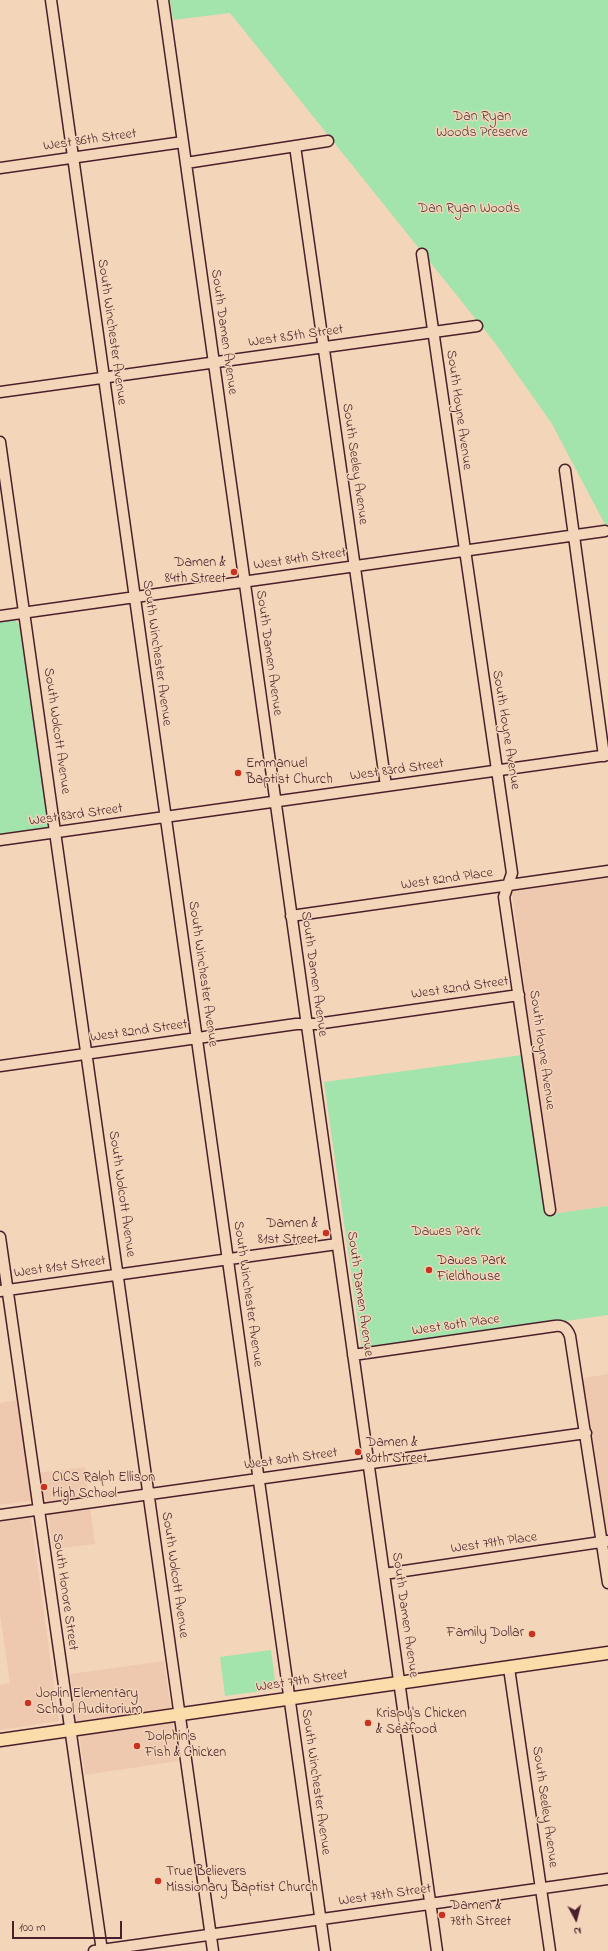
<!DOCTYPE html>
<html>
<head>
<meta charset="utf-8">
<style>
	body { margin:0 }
	#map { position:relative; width:608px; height:1951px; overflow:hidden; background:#f3d6b9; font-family:"Indie Flower",sans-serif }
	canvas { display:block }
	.north { position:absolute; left:556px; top:1899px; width:40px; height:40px; -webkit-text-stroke:3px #f3d6b9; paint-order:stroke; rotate:173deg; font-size:11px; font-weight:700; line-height:16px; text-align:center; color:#4a1f2b }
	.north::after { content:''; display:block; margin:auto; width:14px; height:18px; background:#4a1f2b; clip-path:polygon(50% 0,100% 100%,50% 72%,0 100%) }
	.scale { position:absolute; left:12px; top:1921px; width:110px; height:18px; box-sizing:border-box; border:2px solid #4a1f2b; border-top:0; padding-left:5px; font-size:12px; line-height:14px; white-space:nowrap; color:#4a1f2b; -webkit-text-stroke:3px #f3d6b9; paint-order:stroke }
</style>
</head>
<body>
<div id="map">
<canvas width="608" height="1951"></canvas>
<div class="north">N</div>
<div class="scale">100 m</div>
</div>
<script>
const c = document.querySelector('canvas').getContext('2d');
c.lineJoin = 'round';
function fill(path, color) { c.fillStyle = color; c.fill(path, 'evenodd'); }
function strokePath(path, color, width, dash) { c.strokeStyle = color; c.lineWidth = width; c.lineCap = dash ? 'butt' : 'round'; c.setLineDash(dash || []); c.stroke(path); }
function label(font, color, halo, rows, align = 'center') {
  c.font = font + ' "Indie Flower",sans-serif'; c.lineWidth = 3; c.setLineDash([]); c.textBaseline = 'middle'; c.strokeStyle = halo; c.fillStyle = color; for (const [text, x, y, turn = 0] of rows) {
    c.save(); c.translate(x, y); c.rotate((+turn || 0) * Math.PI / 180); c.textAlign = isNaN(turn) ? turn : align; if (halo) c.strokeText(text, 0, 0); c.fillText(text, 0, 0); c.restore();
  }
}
fill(new Path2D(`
	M608,872V1206L545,1215L522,1055L533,1053L511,886Z
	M608,1374V1539L583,1378Z
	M18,1400L28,1474L85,1467L95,1544L53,1549L46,1499L0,1505V1403Z
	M31,1518L59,1721L0,1730V1685L10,1683L0,1614V1522Z
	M164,1661L178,1761L85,1775L70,1674Z`), '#eec9af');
fill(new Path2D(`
	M170,0H608V530L552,424L495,343L230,13L173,20Z
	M15,620L20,626L50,825L48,828L0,837V622Z
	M522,1055L545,1215L608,1206V1315L362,1350L324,1082Z
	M271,1650L276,1689L225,1696L220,1657Z`), '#a3e3ac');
const minor = new Path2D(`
	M51,0L325,1951
	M163,0L437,1951
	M295,146L386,786
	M186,163L328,141
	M0,168L183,142
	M422,254L512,873L504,897L550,1210
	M0,392L477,326
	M0,442L213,1951
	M565,470L604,756
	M0,616L605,531
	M0,840L608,755
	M291,916L608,871
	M0,1066L296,1024H316L519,995
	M0,1237L102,1951
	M0,1291L337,1244
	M353,1355L555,1326C563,1325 567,1328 570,1336L608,1583
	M0,1515L586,1433
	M384,1574L608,1541
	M509,1668L550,1951
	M94,1951L608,1879`);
const major = new Path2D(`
	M0,1740L608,1653`);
strokePath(minor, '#4a1f2b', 13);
strokePath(major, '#4a1f2b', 15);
strokePath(minor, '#f3d6b9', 10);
strokePath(major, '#faddab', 12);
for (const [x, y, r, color] of [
	[234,572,4,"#c8321e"],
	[238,773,4,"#c8321e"],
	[326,1233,4,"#c8321e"],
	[429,1270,4,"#c8321e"],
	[358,1452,4,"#c8321e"],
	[44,1487,4,"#c8321e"],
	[532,1634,4,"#c8321e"],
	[28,1703,4,"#c8321e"],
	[368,1723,4,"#c8321e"],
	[137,1746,4,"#c8321e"],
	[158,1881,4,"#c8321e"],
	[442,1915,4,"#c8321e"]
]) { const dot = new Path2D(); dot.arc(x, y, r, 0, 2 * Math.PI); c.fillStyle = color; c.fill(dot); strokePath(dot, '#f3d6b9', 1.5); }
label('14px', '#573c3e', '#f3d6b9', [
	["Dan Ryan",482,118],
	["Woods Preserve",482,134],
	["Dan Ryan Woods",469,210],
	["Dawes Park",446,1233]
]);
label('14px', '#4a1f2b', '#f3d6b9', [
	["West 86th Street",90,141,-8],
	["South Winchester Avenue",111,332,82],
	["South Damen Avenue",223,332,82],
	["West 85th Street",296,337,-8],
	["South Hoyne Avenue",458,410,82],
	["South Seeley Avenue",354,464,82],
	["West 84th Street",300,560,-8],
	["South Winchester Avenue",156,653,82],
	["South Damen Avenue",268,653,82],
	["South Hoyne Avenue",505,730,81],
	["South Wolcott Avenue",56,731,82],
	["West 83rd Street",397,771,-8],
	["West 83rd Street",76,816,-8],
	["West 82nd Place",447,880,-8],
	["South Winchester Avenue",202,974,82],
	["South Damen Avenue",313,974,82],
	["West 82nd Street",460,989,-8],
	["West 82nd Street",139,1032,-8],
	["South Hoyne Avenue",541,1050,82],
	["South Wolcott Avenue",121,1194,82],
	["West 81st Street",60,1268,-8],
	["South Winchester Avenue",247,1294,82],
	["South Damen Avenue",359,1294,82],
	["West 80th Place",456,1326,-8],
	["West 80th Street",291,1460,-8],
	["West 79th Place",494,1544,-8],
	["South Wolcott Avenue",174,1575,82],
	["South Honore Street",64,1592,82],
	["South Damen Avenue",404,1615,82],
	["West 79th Street",302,1682,-8],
	["South Winchester Avenue",315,1782,82],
	["South Seeley Avenue",544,1807,82],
	["West 78th Street",385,1896,-8]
]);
label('14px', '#4a1f2b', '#f3d6b9', [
	["Damen &",226,564,"right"],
	["84th Street",226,580,"right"],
	["Emmanuel",246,765],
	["Baptist Church",246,781],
	["Damen &",318,1225,"right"],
	["81st Street",318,1241,"right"],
	["Dawes Park",437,1262],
	["Fieldhouse",437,1278],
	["Damen &",366,1444],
	["80th Street",366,1460],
	["CICS Ralph Ellison",52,1479],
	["High School",52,1495],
	["Family Dollar",524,1634,"right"],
	["Joplin Elementary",36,1695],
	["School Auditorium",36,1711],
	["Krispy's Chicken",376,1715],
	["& Seafood",376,1731],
	["Dolphin's",145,1738],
	["Fish & Chicken",145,1754],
	["True Believers",166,1873],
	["Missionary Baptist Church",166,1889],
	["Damen &",450,1907],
	["78th Street",450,1923]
], 'left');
</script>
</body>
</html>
